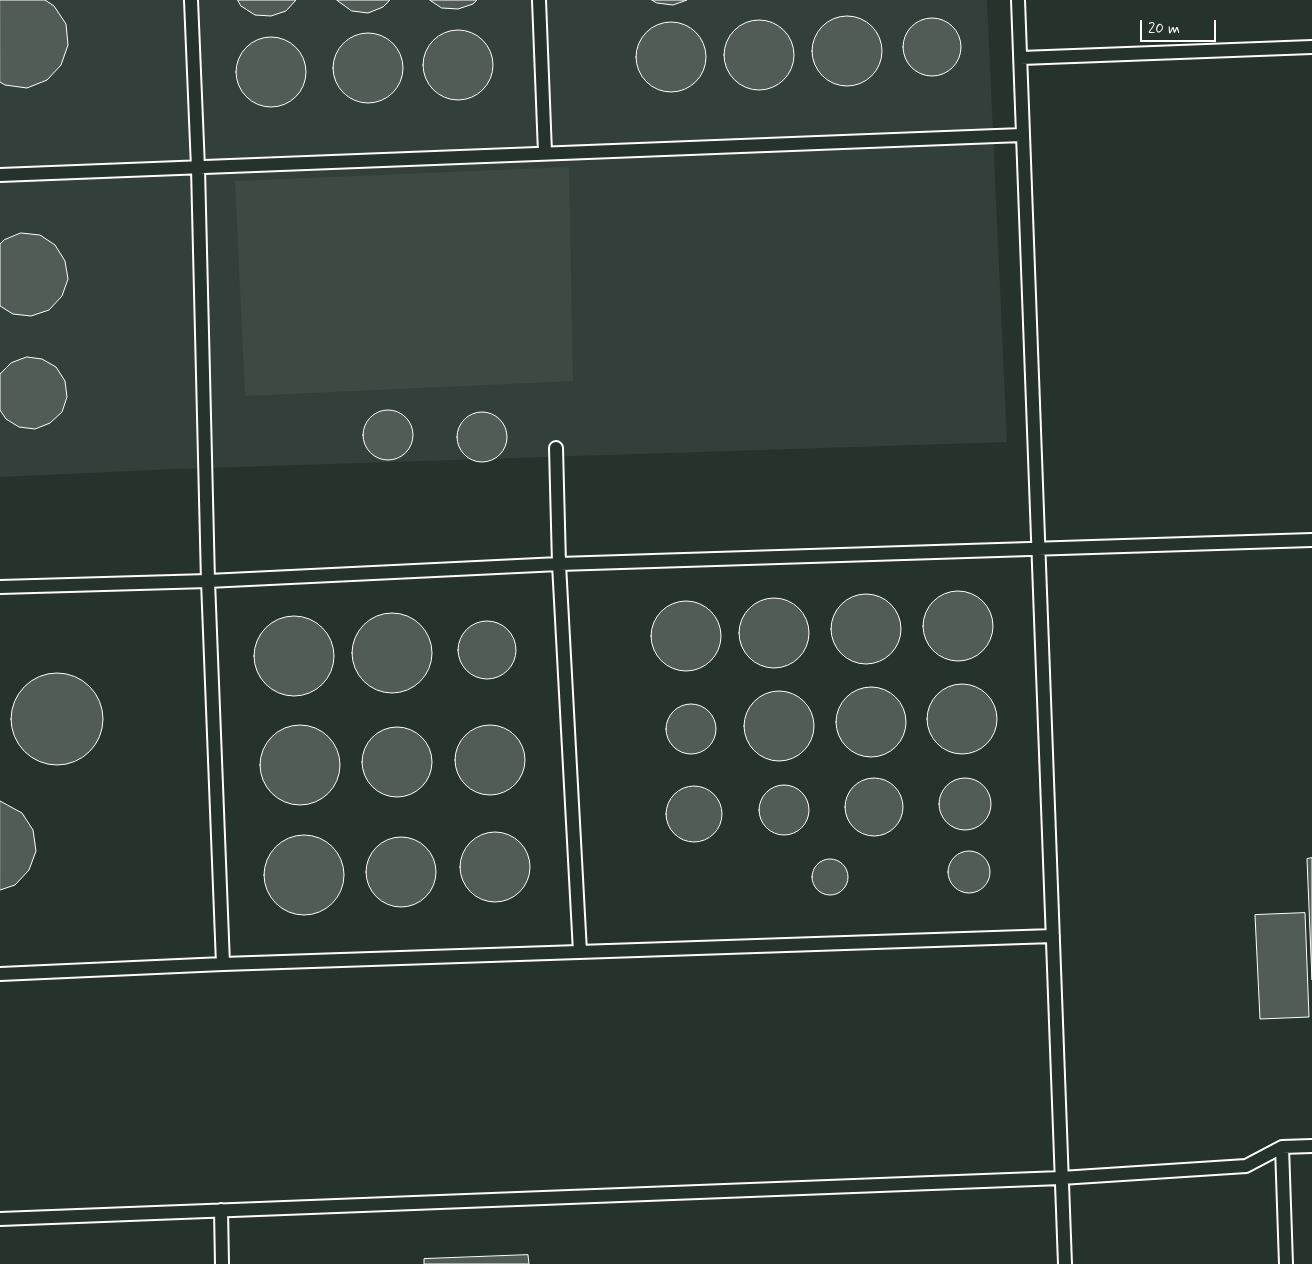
<!DOCTYPE html>
<html>
<head>
<meta charset="utf-8">
<style>
	body { margin:0 }
	#map { position:relative; width:1312px; height:1264px; overflow:hidden; background:#26332d; font-family:Mynerve,sans-serif }
	canvas { display:block }
	.scale { position:absolute; left:1140px; top:20px; width:76px; height:22px; box-sizing:border-box; border:2px solid #fff; border-top:0; padding-left:6px; font-size:15px; line-height:18px; white-space:nowrap; color:#fff; -webkit-text-stroke:4px #26332d; paint-order:stroke }
</style>
</head>
<body>
<div id="map">
<canvas width="1312" height="1264"></canvas>
<div class="scale">20 m</div>
</div>
<script>
const c = document.querySelector('canvas').getContext('2d');
c.lineJoin = 'round';
function fill(path, color) { c.fillStyle = color; c.fill(path, 'evenodd'); }
function strokePath(path, color, width, dash) { c.strokeStyle = color; c.lineWidth = width; c.lineCap = dash ? 'butt' : 'round'; c.setLineDash(dash || []); c.stroke(path); }
fill(new Path2D(`
	M0,0H987L1007,442L176,469L0,477Z`), '#333f3a');
fill(new Path2D(`
	M569,167L573,381L245,396L235,181Z`), '#3e4944');
const building = new Path2D(`
	M0,0H45L54,6L66,24L68,45L61,65L47,80L27,88L5,85L0,82Z
	M238,0H296L286,11L271,16L255,15L241,6Z
	M337,0H390L383,7L368,13L352,11Z
	M430,0H477L473,4L458,9L442,8Z
	M652,0H687L673,5L657,3Z
	M812 51a35 35 0 1 1 70 0a35 35 0 1 1-70 0Z
	M903 47a29 29 0 1 1 58 0a29 29 0 1 1-58 0Z
	M724 55a35 35 0 1 1 70 0a35 35 0 1 1-70 0Z
	M636 57a35 35 0 1 1 70 0a35 35 0 1 1-70 0Z
	M423 65a35 35 0 1 1 70 0a35 35 0 1 1-70 0Z
	M333 68a35 35 0 1 1 70 0a35 35 0 1 1-70 0Z
	M236 72a35 35 0 1 1 70 0a35 35 0 1 1-70 0Z
	M21,233L40,235L55,245L65,261L68,279L62,296L49,310L31,316L13,314L0,306V244L4,240Z
	M27,357L42,359L56,367L65,381L67,397L62,412L50,423L35,429L19,427L6,419L0,410V374L11,363Z
	M363 435a25 25 0 1 1 50 0a25 25 0 1 1-50 0Z
	M457 437a25 25 0 1 1 50 0a25 25 0 1 1-50 0Z
	M923 626a35 35 0 1 1 70 0a35 35 0 1 1-70 0Z
	M831 629a35 35 0 1 1 70 0a35 35 0 1 1-70 0Z
	M739 633a35 35 0 1 1 70 0a35 35 0 1 1-70 0Z
	M651 636a35 35 0 1 1 70 0a35 35 0 1 1-70 0Z
	M352 653a40 40 0 1 1 80 0a40 40 0 1 1-80 0Z
	M254 656a40 40 0 1 1 80 0a40 40 0 1 1-80 0Z
	M458 650a29 29 0 1 1 58 0a29 29 0 1 1-58 0Z
	M11 719a46 46 0 1 1 92 0a46 46 0 1 1-92 0Z
	M927 719a35 35 0 1 1 70 0a35 35 0 1 1-70 0Z
	M836 722a35 35 0 1 1 70 0a35 35 0 1 1-70 0Z
	M744 726a35 35 0 1 1 70 0a35 35 0 1 1-70 0Z
	M666 729a25 25 0 1 1 50 0a25 25 0 1 1-50 0Z
	M260 765a40 40 0 1 1 80 0a40 40 0 1 1-80 0Z
	M455 760a35 35 0 1 1 70 0a35 35 0 1 1-70 0Z
	M362 762a35 35 0 1 1 70 0a35 35 0 1 1-70 0Z
	M845 807a29 29 0 1 1 58 0a29 29 0 1 1-58 0Z
	M939 804a26 26 0 1 1 52 0a26 26 0 1 1-52 0Z
	M759 810a25 25 0 1 1 50 0a25 25 0 1 1-50 0Z
	M666 814a28 28 0 1 1 56 0a28 28 0 1 1-56 0Z
	M0,801L22,813L33,830L36,851L29,870L15,885L0,890Z
	M460 867a35 35 0 1 1 70 0a35 35 0 1 1-70 0Z
	M264 875a40 40 0 1 1 80 0a40 40 0 1 1-80 0Z
	M366 872a35 35 0 1 1 70 0a35 35 0 1 1-70 0Z
	M948 872a21 21 0 1 1 42 0a21 21 0 1 1-42 0Z
	M1312,858V980L1307,859Z
	M812 877a18 18 0 1 1 36 0a18 18 0 1 1-36 0Z
	M1305,913L1309,1017L1260,1019L1255,915Z
	M528,1255L529,1264H424V1259Z`);
fill(building, '#515c57');
strokePath(building, '#fff', 1);
const service = new Path2D(`
	M191,0L198,168L208,581L223,964
	M539,0L545,153
	M1018,0L1065,1264
	M1021,58L1312,47
	M0,175L1022,135
	M556,448L559,564L580,952
	M0,587L208,581L559,564L1312,540
	M0,974L223,964L1053,936
	M221,1210L222,1264
	M0,1219L1061,1178L1246,1166L1282,1147
	M1286,1264L1282,1147L1312,1146`);
strokePath(service, '#fff', 16);
strokePath(service, '#26332d', 12);
</script>
</body>
</html>
